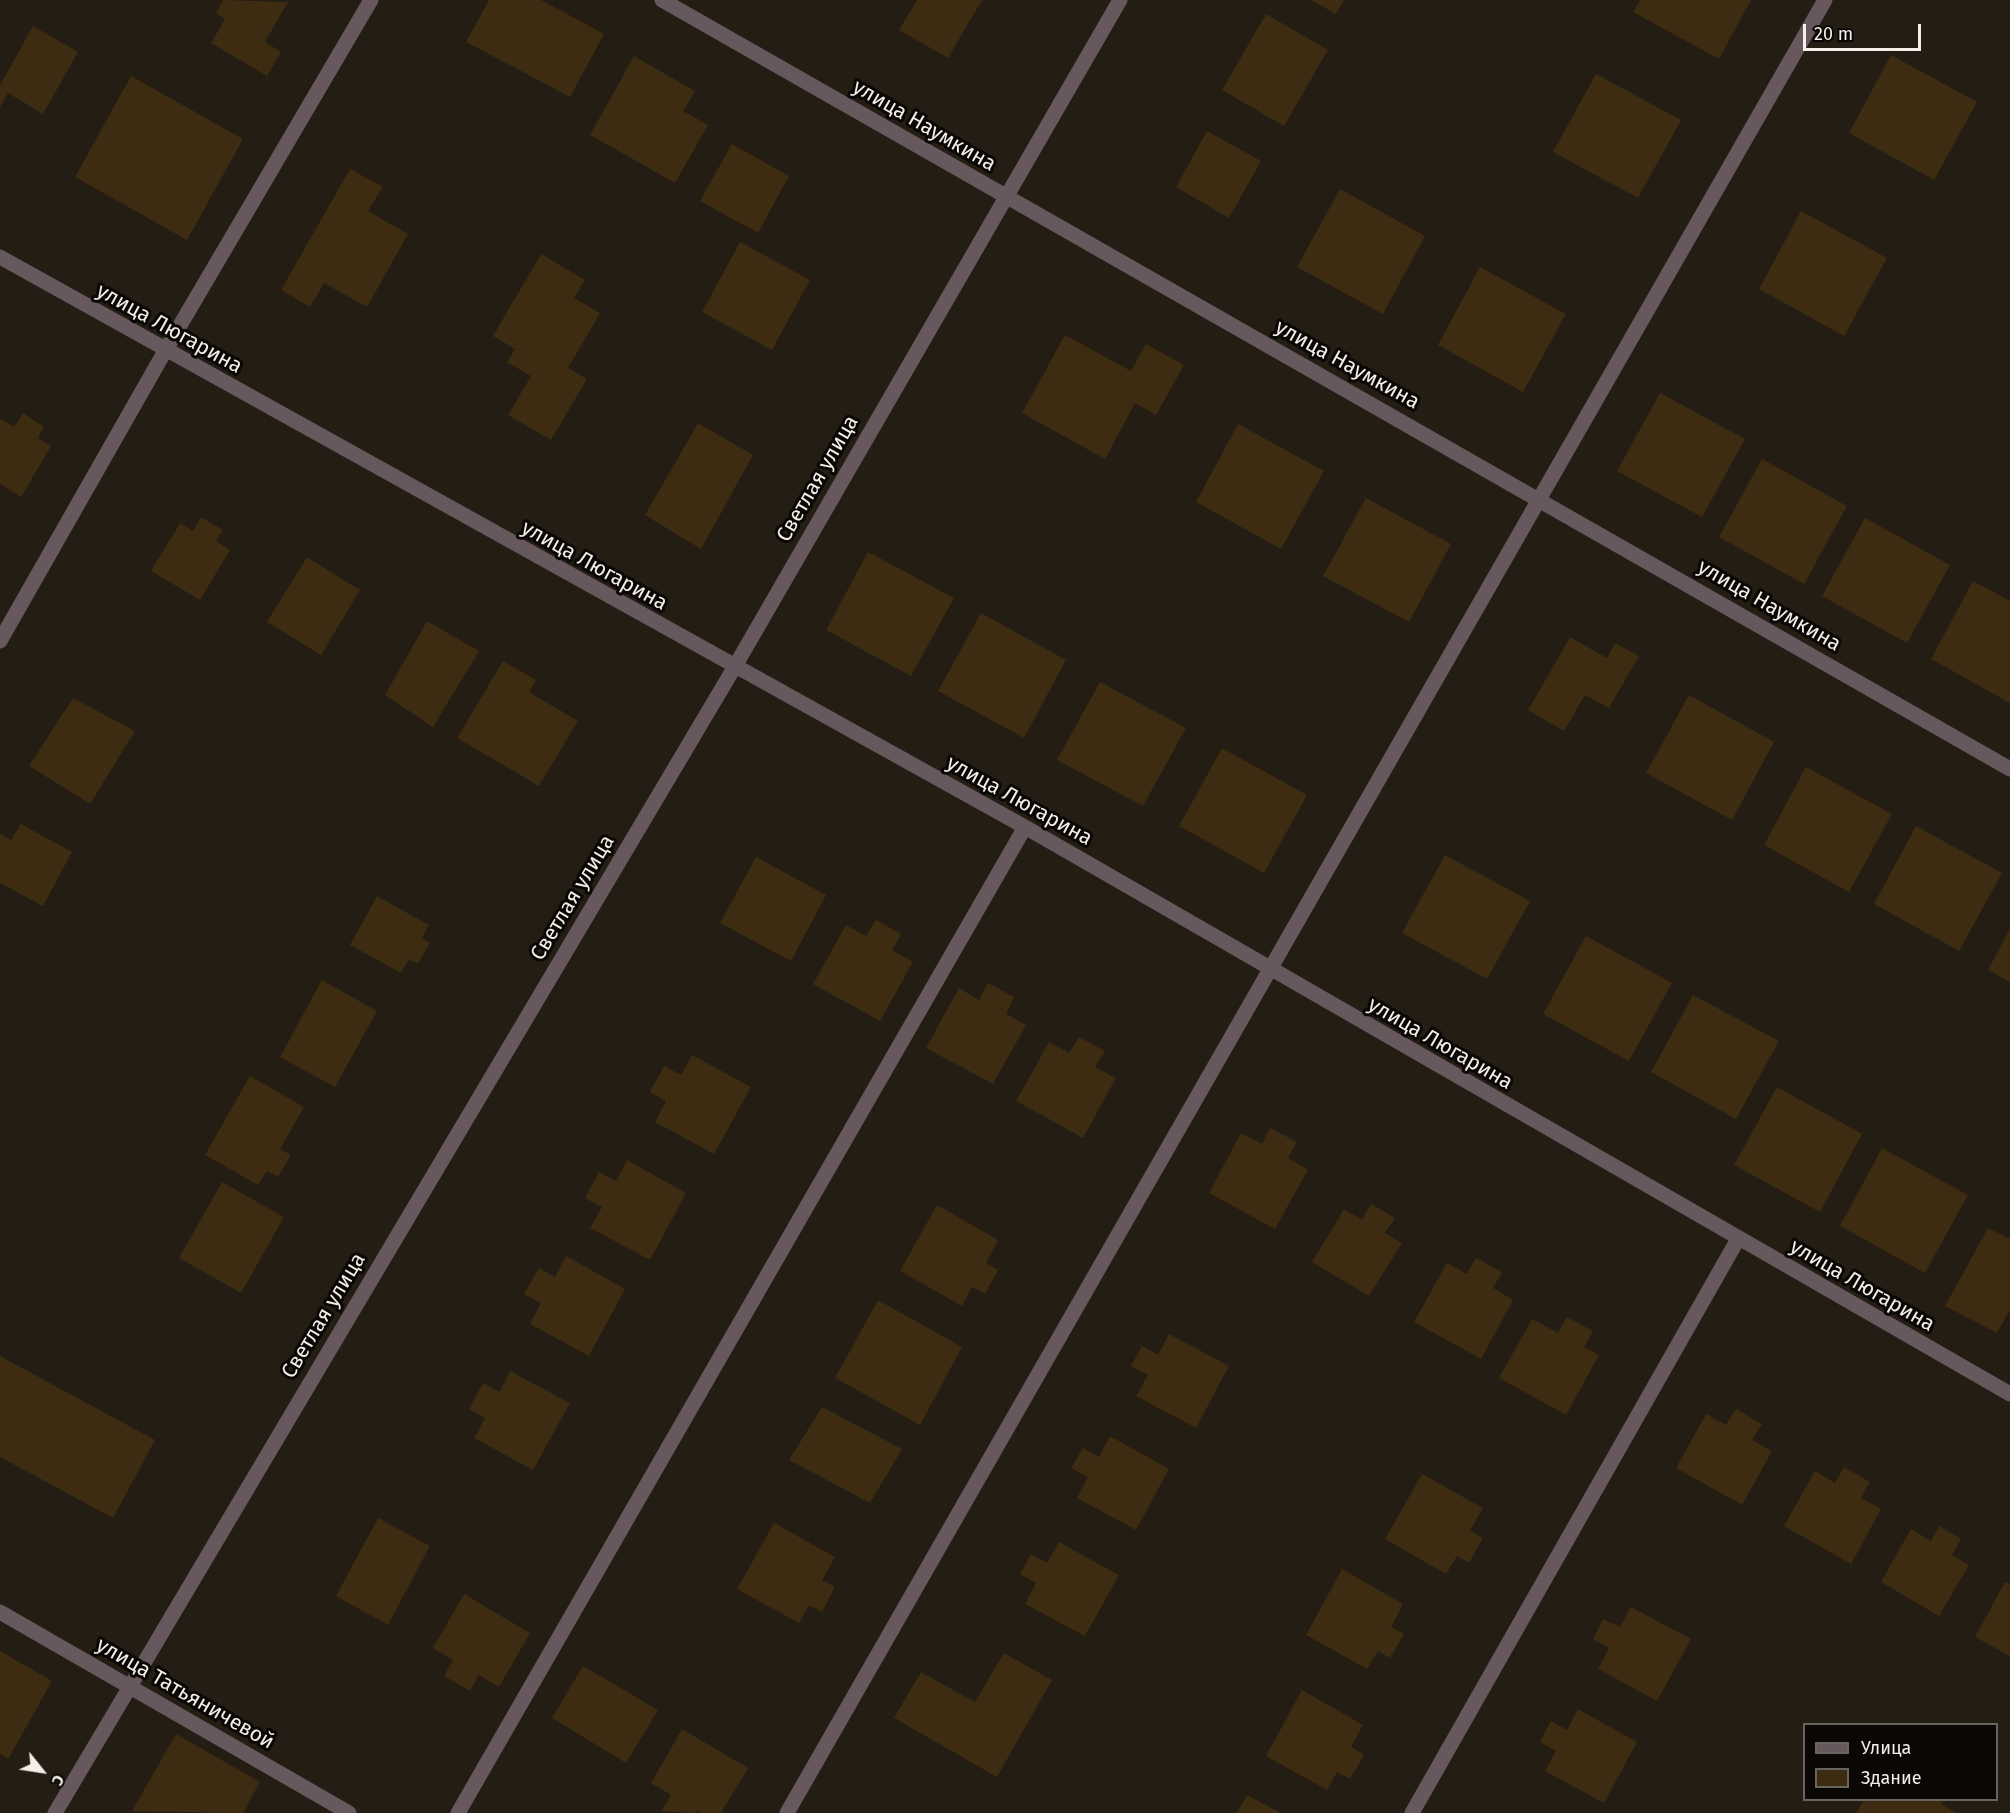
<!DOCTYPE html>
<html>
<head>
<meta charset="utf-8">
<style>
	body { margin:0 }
	#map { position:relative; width:2010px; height:1813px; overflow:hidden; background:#231d13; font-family:"Fira Sans",sans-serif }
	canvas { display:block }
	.legend { position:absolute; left:1803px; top:1723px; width:195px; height:78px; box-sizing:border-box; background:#0a0705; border:2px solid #686460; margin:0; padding:8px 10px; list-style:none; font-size:18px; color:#f4efe9 }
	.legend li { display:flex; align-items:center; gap:12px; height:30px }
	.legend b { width:30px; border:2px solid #686460 }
	.north { position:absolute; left:12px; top:1741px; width:60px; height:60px; -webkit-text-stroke:4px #0a0705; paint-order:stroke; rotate:120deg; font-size:16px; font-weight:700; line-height:24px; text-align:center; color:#f4efe9 }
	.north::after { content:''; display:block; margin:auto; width:21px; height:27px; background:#f4efe9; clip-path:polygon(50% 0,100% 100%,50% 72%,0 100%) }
	.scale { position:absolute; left:1803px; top:24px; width:118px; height:27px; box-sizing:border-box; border:3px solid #f4efe9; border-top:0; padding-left:8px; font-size:18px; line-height:21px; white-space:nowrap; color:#f4efe9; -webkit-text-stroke:4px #0a0705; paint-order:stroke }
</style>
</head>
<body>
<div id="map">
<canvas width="2010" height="1813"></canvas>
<ul class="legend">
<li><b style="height:8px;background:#67585e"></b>Улица</li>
<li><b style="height:16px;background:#3d2c11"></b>Здание</li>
</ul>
<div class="north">С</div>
<div class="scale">20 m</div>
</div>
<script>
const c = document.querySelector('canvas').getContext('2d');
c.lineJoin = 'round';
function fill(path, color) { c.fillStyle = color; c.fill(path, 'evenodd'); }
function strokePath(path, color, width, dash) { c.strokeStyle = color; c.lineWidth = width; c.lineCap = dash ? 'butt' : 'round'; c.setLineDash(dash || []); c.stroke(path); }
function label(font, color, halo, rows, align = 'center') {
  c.font = font + ' "Fira Sans",sans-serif'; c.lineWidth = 6; c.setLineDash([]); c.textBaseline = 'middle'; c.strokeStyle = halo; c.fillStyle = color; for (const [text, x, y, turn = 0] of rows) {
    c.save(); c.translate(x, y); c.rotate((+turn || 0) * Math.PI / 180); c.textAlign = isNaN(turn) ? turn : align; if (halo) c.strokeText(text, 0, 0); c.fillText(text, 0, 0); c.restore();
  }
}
fill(new Path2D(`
	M223,0L288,2L265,42L281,52L267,76L211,43L225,19L216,13Z
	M489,0H541L604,34L570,97L466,42Z
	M917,0H982L948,58L899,30Z
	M1311,0H1344L1336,14Z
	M1640,0H1751L1719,59L1633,12Z
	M1266,14L1328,50L1284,126L1222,90Z
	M33,26L78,52L43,114L8,93L0,107V85Z
	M1891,55L1977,102L1934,180L1849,133Z
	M634,56L695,91L683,111L708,125L675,183L590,135Z
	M1596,74L1681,120L1638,198L1553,152Z
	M131,76L243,139L187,240L75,177Z
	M1207,131L1261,161L1229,218L1176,187Z
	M732,144L789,176L758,233L700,201Z
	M350,169L383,187L368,211L408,234L367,307L324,283L310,307L281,290Z
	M1340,189L1425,236L1383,314L1297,267Z
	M1801,211L1887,258L1844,336L1759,289Z
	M740,242L810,280L772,350L702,312Z
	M541,254L585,280L574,298L600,313L568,368L587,379L551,440L508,415L531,376L507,362L515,349L493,336Z
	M1480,267L1566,314L1523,392L1438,345Z
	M1065,335L1131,371L1146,344L1184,365L1156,415L1135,403L1105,459L1022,413Z
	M1660,393L1745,439L1702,517L1617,471Z
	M23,413L44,427L38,438L51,446L21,497L0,484V421L1,419L14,427Z
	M698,423L753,455L701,549L645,515Z
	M1238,424L1324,471L1281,549L1196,502Z
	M1762,459L1847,506L1804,584L1719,537Z
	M1366,498L1451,544L1409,622L1323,576Z
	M201,517L223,530L216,541L230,550L200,600L151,571L180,523L193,531Z
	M1865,518L1950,565L1907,643L1822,596Z
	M868,552L954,598L911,676L826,630Z
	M307,557L360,590L321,655L267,622Z
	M1973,581L2010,601V703L1931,659Z
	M981,613L1066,660L1024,738L938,691Z
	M427,621L479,651L433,727L385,695Z
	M1570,637L1607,658L1615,643L1639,656L1609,708L1585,695L1564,731L1528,710Z
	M503,661L536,680L529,692L578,721L539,786L457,738Z
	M1100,682L1186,728L1143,806L1057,760Z
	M1689,695L1774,742L1732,820L1646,773Z
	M73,698L135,731L90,804L29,766Z
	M1222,748L1307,795L1264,873L1179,826Z
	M1806,767L1892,814L1849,892L1764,845Z
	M21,824L72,852L43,906L0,883V834L11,840Z
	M1916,826L2002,873L1959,951L1874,904Z
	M1445,855L1530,901L1487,979L1402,933Z
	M756,857L826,895L791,961L720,923Z
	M377,896L429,925L422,938L430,943L418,964L409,959L401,973L350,945Z
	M876,920L901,934L892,950L913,962L880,1021L813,984L846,925L866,936Z
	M2010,929V982L1988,970Z
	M1586,936L1672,983L1629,1061L1543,1014Z
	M322,980L377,1011L335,1087L280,1057Z
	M988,983L1014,997L1006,1014L1026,1025L993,1084L926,1048L959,988L979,1000Z
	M1693,995L1779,1041L1736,1119L1651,1072Z
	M1079,1037L1105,1051L1095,1067L1116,1078L1083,1138L1016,1101L1049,1042L1069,1053Z
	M692,1055L751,1087L714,1154L655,1122L666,1101L650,1092L664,1066L681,1075Z
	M250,1076L304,1107L280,1149L291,1155L278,1177L267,1171L258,1185L205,1155Z
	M1777,1087L1862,1134L1820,1212L1734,1165Z
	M1270,1128L1297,1142L1288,1158L1308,1170L1275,1229L1209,1193L1241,1133L1262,1144Z
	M1882,1148L1968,1195L1925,1273L1840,1226Z
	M627,1160L686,1193L650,1260L590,1228L602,1207L585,1198L599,1172L616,1181Z
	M222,1182L284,1217L241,1293L179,1258Z
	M1371,1204L1395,1218L1385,1233L1402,1243L1369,1296L1312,1262L1344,1209L1362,1220Z
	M937,1205L998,1240L986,1263L998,1270L985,1294L972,1287L962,1306L900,1271Z
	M1988,1228L2010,1239V1310L1997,1333L1945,1306Z
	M566,1256L625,1289L589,1356L530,1324L541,1303L524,1294L539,1268L555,1277Z
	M1476,1258L1502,1272L1493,1288L1513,1300L1481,1359L1414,1322L1447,1263L1467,1274Z
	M878,1300L962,1347L920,1425L835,1378Z
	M1567,1317L1593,1331L1584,1347L1599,1355L1566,1415L1499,1378L1532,1319L1558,1333Z
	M1169,1334L1229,1366L1196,1428L1136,1396L1148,1375L1131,1366L1142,1346L1158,1355Z
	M0,1356L155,1440L113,1518L0,1457Z
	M510,1371L570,1403L533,1470L474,1438L485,1418L469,1409L483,1383L500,1392Z
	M822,1407L902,1449L870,1503L789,1460Z
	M1736,1409L1762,1424L1752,1440L1772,1451L1742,1505L1676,1468L1706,1414L1726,1425Z
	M1110,1436L1169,1469L1136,1530L1077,1498L1088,1477L1071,1468L1083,1448L1099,1457Z
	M1844,1467L1870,1482L1861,1498L1881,1509L1851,1564L1784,1526L1815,1471L1835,1483Z
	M1422,1474L1483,1508L1470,1531L1483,1538L1469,1563L1457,1556L1446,1574L1385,1539Z
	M378,1518L430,1546L388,1625L336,1596Z
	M774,1523L835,1557L822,1580L835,1587L822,1612L809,1605L799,1623L737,1589Z
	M1939,1526L1961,1539L1952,1555L1969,1565L1939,1616L1881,1582L1911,1529L1931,1541Z
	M1059,1542L1119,1575L1085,1636L1025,1604L1036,1583L1020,1574L1031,1554L1047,1563Z
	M1342,1569L1403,1604L1391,1627L1404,1634L1390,1658L1378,1651L1367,1669L1306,1635Z
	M2005,1582L2010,1584V1656L1975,1637Z
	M464,1594L530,1633L499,1687L479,1675L470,1691L444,1676L453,1660L433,1648Z
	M1631,1607L1691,1639L1657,1701L1598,1669L1609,1648L1593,1639L1603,1619L1620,1627Z
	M0,1651L52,1681L8,1759L0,1754Z
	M1004,1653L1052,1680L997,1777L894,1718L921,1672L975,1702Z
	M583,1666L658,1710L626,1763L552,1718Z
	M1302,1690L1363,1725L1351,1747L1364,1755L1350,1779L1337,1772L1327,1790L1266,1756Z
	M1578,1709L1637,1742L1604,1803L1545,1771L1556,1751L1540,1742L1551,1721L1567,1730Z
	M682,1729L748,1768L721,1813H702L696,1810L695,1813L661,1811L671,1795L651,1783Z
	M176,1734L260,1782L243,1813L132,1811Z
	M1247,1795L1281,1813H1237Z
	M1864,1800H1944L1941,1804L1956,1813H1856Z`), '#3d2c11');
strokePath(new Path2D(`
	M662,0C1110,258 1562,510 2010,769
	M0,257L1025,827L2010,1394
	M0,641L165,351L371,0
	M0,1612L349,1813
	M55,1813L734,668L1120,0
	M458,1813L1025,827
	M787,1813C1133,1209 1476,603 1825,0
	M1412,1813L1738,1239`), '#67585e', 15);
label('21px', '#f4efe9', '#0a0705', [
	["улица Наумкина",924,126,30],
	["улица Люгарина",169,329,29],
	["улица Наумкина",1347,365,29],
	["Светлая улица",818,479,-60],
	["улица Люгарина",594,566,29],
	["улица Наумкина",1769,606,30],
	["улица Люгарина",1019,801,29],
	["Светлая улица",573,898,-59],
	["улица Люгарина",1440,1044,30],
	["улица Люгарина",1862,1286,30],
	["Светлая улица",324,1316,-59],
	["улица Татьяничевой",185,1694,30]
]);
</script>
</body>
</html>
